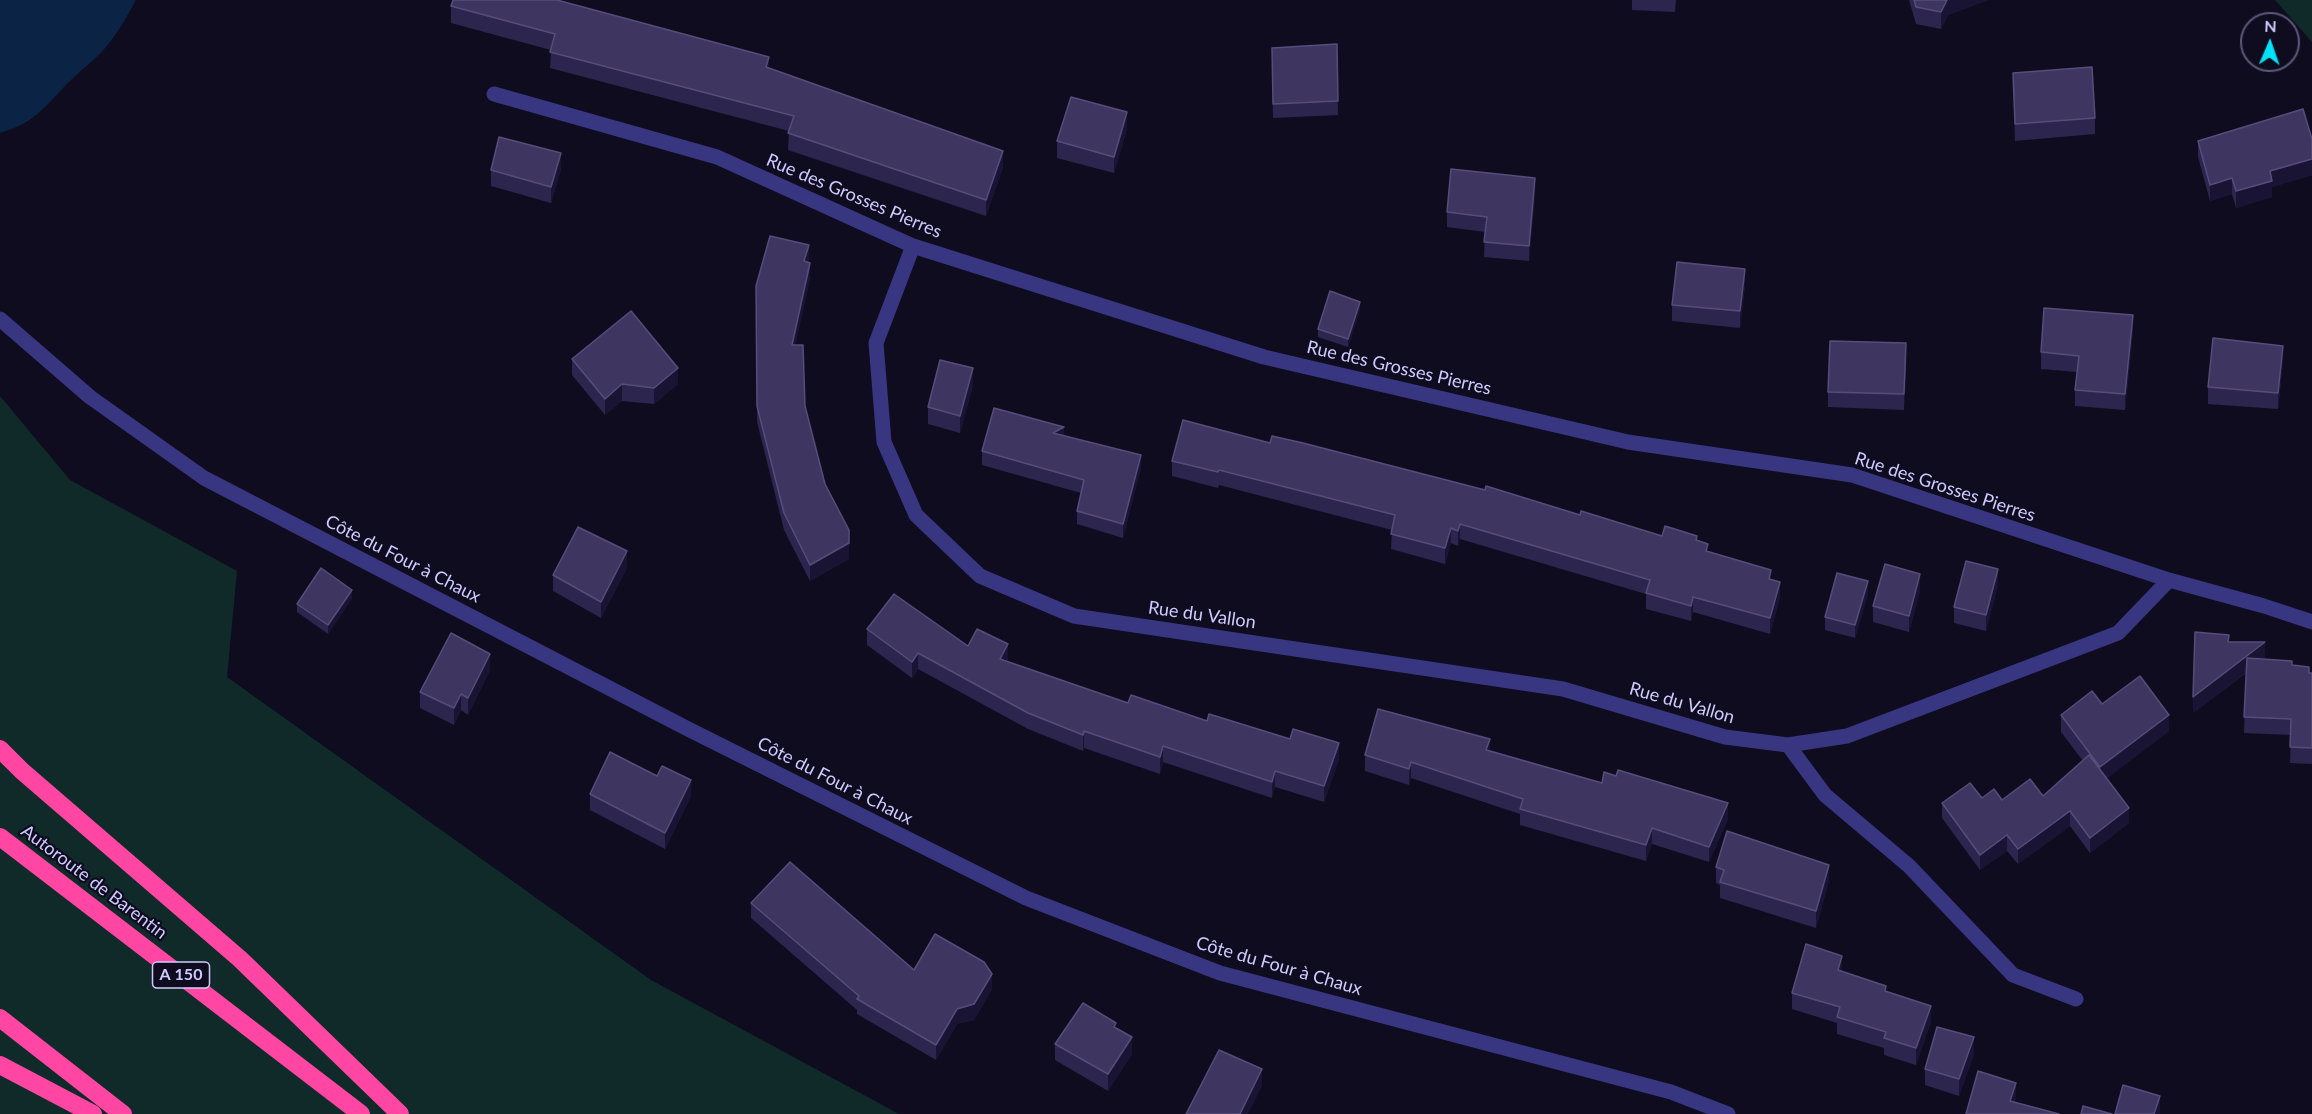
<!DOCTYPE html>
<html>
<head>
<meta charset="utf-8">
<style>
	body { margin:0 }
	#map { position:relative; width:2312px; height:1114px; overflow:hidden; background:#0f0c20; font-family:Lato,sans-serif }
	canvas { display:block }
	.north { position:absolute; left:2240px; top:12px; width:60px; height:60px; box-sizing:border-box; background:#0f0c20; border:2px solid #5c5879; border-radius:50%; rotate:2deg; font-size:16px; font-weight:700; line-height:24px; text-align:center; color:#d0cbff }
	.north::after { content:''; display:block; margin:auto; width:21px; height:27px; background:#00e3f6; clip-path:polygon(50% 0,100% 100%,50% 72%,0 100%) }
</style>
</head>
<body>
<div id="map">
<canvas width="2312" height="1114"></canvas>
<div class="north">N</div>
</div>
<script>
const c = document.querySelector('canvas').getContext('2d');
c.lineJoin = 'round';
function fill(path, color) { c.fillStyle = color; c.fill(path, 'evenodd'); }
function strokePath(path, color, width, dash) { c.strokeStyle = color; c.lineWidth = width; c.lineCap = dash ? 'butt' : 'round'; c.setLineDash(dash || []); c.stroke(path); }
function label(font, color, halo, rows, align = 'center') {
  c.font = font + ' Lato,sans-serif'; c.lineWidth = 4.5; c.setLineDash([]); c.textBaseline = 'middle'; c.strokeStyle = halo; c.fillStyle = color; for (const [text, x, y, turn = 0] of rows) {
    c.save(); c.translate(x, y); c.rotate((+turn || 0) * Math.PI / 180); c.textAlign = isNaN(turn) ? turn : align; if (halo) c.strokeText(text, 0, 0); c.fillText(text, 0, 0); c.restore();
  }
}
fill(new Path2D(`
	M2275,0H2312V42Z
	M0,396L70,480L237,571L227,677L651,980L899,1114H0Z`), '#0f2a29');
fill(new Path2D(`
	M0,0H136C127,16 118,33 106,47C96,59 83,68 72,79C46,104 38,122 0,133Z`), '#0b2345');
strokePath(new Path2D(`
	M494,94L717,157L913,246L1264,357L1628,442L1852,475L2169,580L2264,606L2312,622
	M913,246L876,343L884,442L916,515L980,576L1074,616L1563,689L1725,737L1788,745L1847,736L2118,633L2169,580
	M0,319L90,397L204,478L690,730L1026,898L1220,973L1671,1092L1728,1114
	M1788,745L1825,795L1909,866L2013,975L2076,999`), '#383680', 15);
strokePath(new Path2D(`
	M0,749L22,771L240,959L400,1114
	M0,837L361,1114
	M0,1018L123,1114
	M0,1065L93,1114`), '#ff46a3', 18);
fill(new Path2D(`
	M1632,0H1676L1675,12L1632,10Z
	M1909,0H1988L1948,15L1941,29L1916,24Z
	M451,6L769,68L1003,167L986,216L788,150L789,131L550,68L551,50L451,23Z
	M1337,44L1338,115L1273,118L1272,62Z
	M2013,73L2095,118V134L2015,141Z
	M1127,129L1114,173L1057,158V141Z
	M2312,139V175L2272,187V197L2236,208L2232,194L2210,201L2198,157V141Z
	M561,169L551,203L491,186V170Z
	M1535,194L1529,261L1484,257L1485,232L1447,227V212Z
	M808,262L810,279L795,345L805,406L825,484L849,559L810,581L784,530L757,422L756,286Z
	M1745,285L1740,328L1672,321V305Z
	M1360,310L1348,347L1318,337V329Z
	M2133,331L2125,410L2075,406V390L2077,372L2041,369V352Z
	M572,359L678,384L654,404L622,401L605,415L572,375Z
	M1906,359L1904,410L1828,407V392Z
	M2283,362L2278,409L2208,404V387Z
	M973,385L960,433L928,424V407Z
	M1064,436L1141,468L1123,538L1077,524V511L1081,493L982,465V451Z
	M1270,443L1580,515L1662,536L1697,540L1708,552L1771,579L1780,597L1770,634L1693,612L1691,621L1646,609V594L1460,539L1458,546L1451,543L1445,564L1391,549L1392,530L1219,485L1218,488L1172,476V461Z
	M627,568L601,618L553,591V575Z
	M1998,585L1986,631L1954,623V607Z
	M1920,591L1909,632L1873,622V606Z
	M1868,594L1855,638L1825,630V617Z
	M352,598L328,634L297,612V604Z
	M867,629L968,646L1008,660L1007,661L1128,703L1207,721L1339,759L1324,802L1275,787L1272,798L1163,762L1160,774L1084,748L1083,751L1028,729L918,669L912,678L867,645Z
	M2229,642L2265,658L2264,659L2292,665L2309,673H2312V764L2290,763L2291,735L2244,733L2246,673L2193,713Z
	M490,670L468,715L461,710L454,725L420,708V692Z
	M2102,704L2169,731L2107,778L2129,823L2090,853L2070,826L2018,864L2007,851L1980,870L1942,818V803L1982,798L2002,800L2043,796L2083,761L2061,732V715Z
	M1490,750L1728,819L1709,862L1652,844L1646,861L1520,825V814L1411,778L1409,785L1365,771V755Z
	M590,794L691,796L665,849L590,810Z
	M1716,867L1829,881L1816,928L1720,898V885L1716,883Z
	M751,903L914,970L992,989L974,1020L957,1024L936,1060L857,1014V1010L751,918Z
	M1842,972L1886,991L1931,1022L1916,1065L1884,1055V1048L1837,1034V1023L1792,1009V993Z
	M1116,1028L1132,1054L1108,1091L1055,1060V1044Z
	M1974,1054L1959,1096L1925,1085V1069Z`), '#2c254e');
fill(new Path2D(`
	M1947,0H1988L1948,15L1941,29V12Z
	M769,57V73L766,67Z
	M1127,112V129L1114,173V157Z
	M1003,151V167L986,216V200Z
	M561,153V169L551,203V187Z
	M2312,159V175L2272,187V197L2236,208V191L2270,171Z
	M1535,178V194L1529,261V246Z
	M2232,178V194L2210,201V185Z
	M809,245V262L804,278V261Z
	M810,263V279L792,361V345Z
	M1745,269V285L1740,328V311Z
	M1360,302V310L1348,347V339Z
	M2133,315V331L2125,410V394Z
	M1906,343V359L1904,410V394Z
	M2283,346V362L2278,409V393Z
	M678,368V384L654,404V388Z
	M973,368V385L960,433V416Z
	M622,384V401L605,415V399Z
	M1064,427V441L1053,433Z
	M1141,455V468L1123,538V524Z
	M1460,524V539L1458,546V531Z
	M1451,528V543L1445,564V548Z
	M849,543V559L810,581V565Z
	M627,551V568L601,618V602Z
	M1998,569V585L1986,631V615Z
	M1920,574V591L1909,632V616Z
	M1868,581V594L1855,638V625Z
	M1780,582V597L1770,634V618Z
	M352,590V598L328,634V625Z
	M1693,597V612L1691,621V606Z
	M2265,642V658L2193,713V697Z
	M1008,644V660L1000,675V659Z
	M918,653V669L912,678V662Z
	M490,654V670L468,715V698Z
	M461,694V710L454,725V708Z
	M2169,715V731L2100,784V767Z
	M1084,731V748L1083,751V735Z
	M1490,739V755L1486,750Z
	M1339,743V759L1324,802V786Z
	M1163,746V762L1160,774V757Z
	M1411,762V778L1409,785V769Z
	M1275,771V787L1272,798V782Z
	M691,780V796L665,849V833Z
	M1728,803V819L1709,862V847Z
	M2129,808V823L2090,853V838Z
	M2070,811V826L2018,864V849Z
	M1652,828V844L1646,861V845Z
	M2007,835V851L1980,870V855Z
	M1829,865V881L1816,928V911Z
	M1842,956V973L1838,970Z
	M992,974V989L974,1020L957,1024L936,1060V1045L957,1009Z
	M1931,1006V1022L1916,1065V1048Z
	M1132,1037V1054L1108,1091V1074Z
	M1974,1037V1054L1959,1096V1079Z
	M1262,1069V1086L1248,1114H1240Z
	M2016,1083V1099L2011,1114L2010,1101Z
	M2160,1096V1114H2154Z`), '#191334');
const building = new Path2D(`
	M453,0H557L769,57L766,67L1003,151L986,200L788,133L794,116L550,52L555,34L451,6Z
	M1914,0H1947L1941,12L1916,7Z
	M1337,44L1338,101L1273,104L1272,48Z
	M2092,67L2095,118L2015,124L2013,73Z
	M1071,97L1127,112L1114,157L1057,141Z
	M2303,109L2312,139V159L2270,171L2272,181L2236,191L2232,178L2210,185L2198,141Z
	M499,137L561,153L551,187L491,170Z
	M1451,169L1535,178L1529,246L1484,242L1487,217L1447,212Z
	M770,236L809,245L804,261L810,263L792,345H803L805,406L825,484L849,530V543L810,565L784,513L757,406L756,286Z
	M1677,262L1745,269L1740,311L1672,305Z
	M1330,291L1360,302L1348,339L1318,329Z
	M2044,308L2133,315L2125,394L2075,390L2079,356L2041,352Z
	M631,311L678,368L654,388L622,384L605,399L572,359Z
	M2213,338L2283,346L2278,393L2208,387Z
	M1830,341L1906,343L1904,394L1828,392Z
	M940,360L973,368L960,416L928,407Z
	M994,408L1064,427L1053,433L1141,455L1123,524L1077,511L1084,480L982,451Z
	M1183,420L1270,443L1272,436L1303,443L1485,490L1486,486L1580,515L1581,511L1662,536L1665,526L1697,536L1696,540L1708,544L1706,551L1771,570L1769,579L1780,582L1770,618L1693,597L1691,606L1646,593L1650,580L1460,524L1458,531L1451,528L1445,548L1391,534L1395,515L1219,470L1218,472L1172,461Z
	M578,527L627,551L601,602L553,575Z
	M1966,561L1998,569L1986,615L1954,607Z
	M1885,564L1920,574L1909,616L1873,606Z
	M321,568L352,590L328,625L297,604Z
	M1837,573L1868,581L1855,625L1825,617Z
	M894,594L968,646L977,629L1008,644L1000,659L1128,703L1131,695L1207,721L1209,714L1290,739L1293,729L1339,743L1324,786L1275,771L1272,782L1163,746L1160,757L1084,731L1083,735L1028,713L918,653L912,662L867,629Z
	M2195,632L2229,635L2228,642H2265L2193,697Z
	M451,633L490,654L468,698L461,694L454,708L420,692Z
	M2247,658L2292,661V665L2309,667V673H2312V748L2290,747L2291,719L2244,717Z
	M2140,676L2169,715L2100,767L2061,715L2092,691L2102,704Z
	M1378,709L1490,739L1486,750L1602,783L1604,772L1616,776L1618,770L1728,803L1709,847L1652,828L1646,845L1520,809L1523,799L1411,762L1409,769L1365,755Z
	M610,752L657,776L662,766L691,780L665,833L590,794Z
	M2089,755L2129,808L2090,838L2070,811L2018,849L2007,835L1980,855L1942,803L1970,783L1982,798L1994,789L2002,800L2030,779L2043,796Z
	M1727,831L1829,865L1816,911L1720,882L1724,870L1716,867Z
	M790,862L914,970L935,934L984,962L992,974L974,1004L957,1009L936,1045L857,999L859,996L751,903Z
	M1806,944L1842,956L1838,970L1886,986L1885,991L1931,1006L1916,1048L1884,1038L1886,1032L1837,1017L1840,1007L1792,993Z
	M1083,1003L1116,1023L1114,1027L1132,1037L1108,1074L1055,1044Z
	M1937,1027L1974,1037L1959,1079L1925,1069Z
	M1219,1050L1262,1069L1240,1114H1186Z
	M1978,1071L2016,1083L2010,1101L2059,1114H1966Z
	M2123,1085L2160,1096L2154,1114H2115Z
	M2083,1106L2112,1114H2081Z`);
fill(building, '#3e3661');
strokePath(building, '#554e7a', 1.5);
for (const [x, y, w] of [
	[181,975,57]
]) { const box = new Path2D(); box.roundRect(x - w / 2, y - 13, w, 26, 4.5); c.fillStyle = '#0f0c20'; c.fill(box); strokePath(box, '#d0cbff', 1.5); }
label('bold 16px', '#d0cbff', null, [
	["A 150",181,975]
]);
label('18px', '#d0cbff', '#0f0c20', [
	["Rue des Grosses Pierres",854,196,23],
	["Rue des Grosses Pierres",1399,368,13],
	["Rue des Grosses Pierres",1945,487,18],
	["Côte du Four à Chaux",403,559,27],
	["Rue du Vallon",1202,615,8],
	["Rue du Vallon",1682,703,16],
	["Côte du Four à Chaux",835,781,27],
	["Autoroute de Barentin",94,882,37],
	["Côte du Four à Chaux",1279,966,16]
]);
</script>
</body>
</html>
